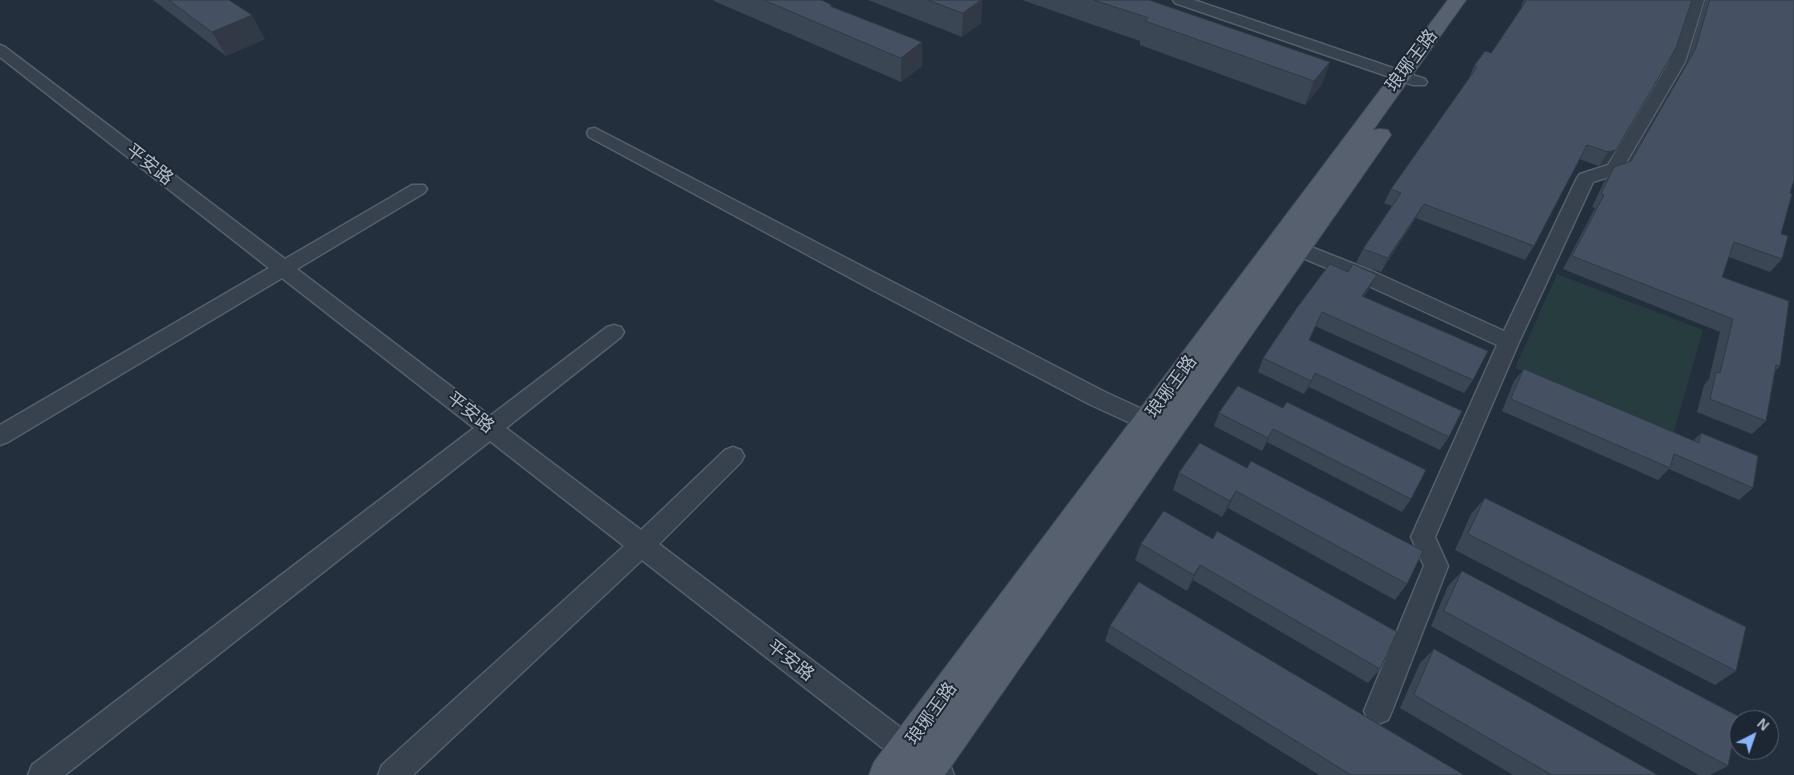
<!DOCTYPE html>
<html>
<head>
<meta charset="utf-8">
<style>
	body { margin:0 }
	#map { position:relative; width:1794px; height:775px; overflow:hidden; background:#242f3e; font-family:Helvetica,sans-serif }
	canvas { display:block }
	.north { position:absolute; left:1729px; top:710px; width:50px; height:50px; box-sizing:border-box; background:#1d2633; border:1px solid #59626f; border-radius:50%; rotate:41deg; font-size:14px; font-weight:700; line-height:20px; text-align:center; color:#b4bcc9 }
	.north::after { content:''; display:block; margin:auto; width:18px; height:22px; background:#8ab4f8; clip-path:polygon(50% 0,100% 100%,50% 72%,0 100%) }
</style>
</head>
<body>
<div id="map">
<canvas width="1794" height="775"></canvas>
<div class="north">N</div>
</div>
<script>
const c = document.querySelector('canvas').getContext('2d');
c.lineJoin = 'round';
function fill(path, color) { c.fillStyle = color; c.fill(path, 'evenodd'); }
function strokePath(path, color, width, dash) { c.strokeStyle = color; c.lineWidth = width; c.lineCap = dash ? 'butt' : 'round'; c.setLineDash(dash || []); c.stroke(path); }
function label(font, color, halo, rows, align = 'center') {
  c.font = font + ' Helvetica,"Noto Sans SC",sans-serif'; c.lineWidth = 4; c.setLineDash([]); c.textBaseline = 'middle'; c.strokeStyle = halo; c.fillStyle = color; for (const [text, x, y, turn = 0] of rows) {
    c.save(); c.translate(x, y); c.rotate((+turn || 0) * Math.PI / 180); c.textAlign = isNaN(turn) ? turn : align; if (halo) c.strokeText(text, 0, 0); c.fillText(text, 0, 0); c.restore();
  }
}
fill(new Path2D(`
	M1557,274L1703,330L1673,435L1515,368Z`), '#263c3f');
const minor = new Path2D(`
	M1173,0H1194L1425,79L1427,82L1425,85H1413L1175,3Z
	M1690,0H1704L1685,62L1620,173L1593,182L1519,342L1435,537L1448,566L1392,711L1388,720L1378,724L1368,720L1364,711L1424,566L1411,537L1497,345L1358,281L1274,246L1272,242L1274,238L1281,236L1288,238L1372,271L1504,331L1577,178L1580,174L1608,165L1669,62Z
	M0,45L5,47L285,259L412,185H424L427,189L424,193L297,269L490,416L607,327L614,325L621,327L624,332L621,337L506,428L641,530L725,450L733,447L741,450L744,456L741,462L659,544L950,765L954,775H917L642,560L413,775H378L382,765L624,546L490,441L65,775H28L32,765L474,428L282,278L8,442L0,445V425L269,268L0,57Z
	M595,128L1105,392L1155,415L1158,421L1155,427L1147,430L1139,427L1089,404L869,288L589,137L587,133L589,129Z`);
const major = new Path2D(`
	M1448,0H1466L1373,130L1380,129L1388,130L1391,135L945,775H869L874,762Z`);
strokePath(minor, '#565f6c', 3);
strokePath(major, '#414a57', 2);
fill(minor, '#38414e');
fill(major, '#56606e');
fill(new Path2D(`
	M153,0H229L265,39L226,56Z
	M714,0H821L832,7L922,66L901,82L714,1Z
	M868,0H982L981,23L962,37Z
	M1022,0H1149L1330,62L1321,86L1305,105L1140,45V41Z
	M1524,0H1692L1616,150L1607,163L1599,166L1579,159L1534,246L1525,260L1416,218L1381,272L1356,263L1363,249L1392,206L1384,203L1391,189L1468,80L1474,66L1491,53L1523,6H1521Z
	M1705,0H1794L1781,234L1782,259L1770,272L1729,257L1722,277L1780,366L1775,371L1766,421L1752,434L1697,412L1704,385L1709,379L1720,332L1563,269L1595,208L1592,207L1605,180L1614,167L1629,162L1687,63Z
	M1348,272L1370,288L1364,297L1473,380L1464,393L1315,326L1309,340L1449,437L1440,450L1309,387L1304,394L1258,372L1263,358Z
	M1524,369L1693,441L1701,433L1753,488L1739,500L1669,469L1658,480L1502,411L1514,381Z
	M1238,386L1411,499L1402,512L1267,442L1262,451L1214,426L1219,413Z
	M1247,468L1407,584L1395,600L1228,508L1222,517L1173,490L1179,473Z
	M1485,498L1736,671L1715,685L1455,550L1471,514Z
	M1164,511L1380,669L1368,683L1193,580L1187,591L1135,560L1141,544Z
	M1462,571L1728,766L1710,775H1699L1431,626L1448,586Z
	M1110,626L1464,775H1319L1105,641Z
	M1434,649L1658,775H1513L1400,708L1420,663Z`), '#3b4654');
fill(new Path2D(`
	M981,0H982L981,23L962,37L963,13Z
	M252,15L265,39L226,56L212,32Z
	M922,42V66L901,82V58Z
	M1330,62L1321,86L1305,105L1314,81Z
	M1616,150L1607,163L1599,166L1608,152Z
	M1424,204L1416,218L1381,272L1388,258Z
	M1377,275L1370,288L1355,310L1362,296Z
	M1315,373L1309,387L1304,394L1311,381Z
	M1273,429L1267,442L1262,451L1268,438Z
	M1236,491L1228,508L1222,517L1230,501Z
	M1200,565L1193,580L1187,591L1194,575Z`), '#303945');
const building = new Path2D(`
	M169,0H229L252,15L212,32Z
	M764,0H821L832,5L830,6L922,42L901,58Z
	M928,0H981L963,13Z
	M1094,0H1149L1330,62L1314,81L1145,21L1148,18Z
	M1527,0H1692L1676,48L1616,150L1608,152L1587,145L1534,246L1424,204L1388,258L1363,249L1401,193L1391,189L1477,67L1474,66L1485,51L1491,53Z
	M1710,0H1794V180L1790,193L1792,194L1781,234L1788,236L1782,259L1734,242L1722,277L1789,301L1780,366L1776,365L1766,421L1710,399L1716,372L1720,373L1733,319L1572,256L1604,195L1601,194L1614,167L1631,161L1695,50Z
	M1330,264L1348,272L1353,264L1377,275L1362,296L1488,351L1473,380L1322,312L1309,340L1462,411L1449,437L1315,373L1311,381L1263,358L1296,309Z
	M1524,369L1699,443L1701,433L1758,456L1753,488L1674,454L1670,468L1511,399Z
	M1238,386L1283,408L1287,402L1426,470L1411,499L1273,429L1268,438L1219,413Z
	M1200,443L1247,468L1251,461L1423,551L1407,584L1236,491L1230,501L1179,473Z
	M1485,498L1746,627L1736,671L1468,534Z
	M1164,511L1213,539L1217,531L1397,632L1380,669L1200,565L1194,575L1141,544Z
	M1462,571L1738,716L1728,766L1444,611Z
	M1139,582L1464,775H1351L1110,626Z
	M1434,649L1658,775H1552L1414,695Z`);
fill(building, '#455162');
strokePath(building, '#303945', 1);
label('18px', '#b4bcc9', '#1d2633', [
	["琅琊王路",1412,61,-53],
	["平安路",149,165,38],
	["琅琊王路",1172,387,-54],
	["平安路",470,413,38],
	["平安路",790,661,38],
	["琅琊王路",932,714,-54]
]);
</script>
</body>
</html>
